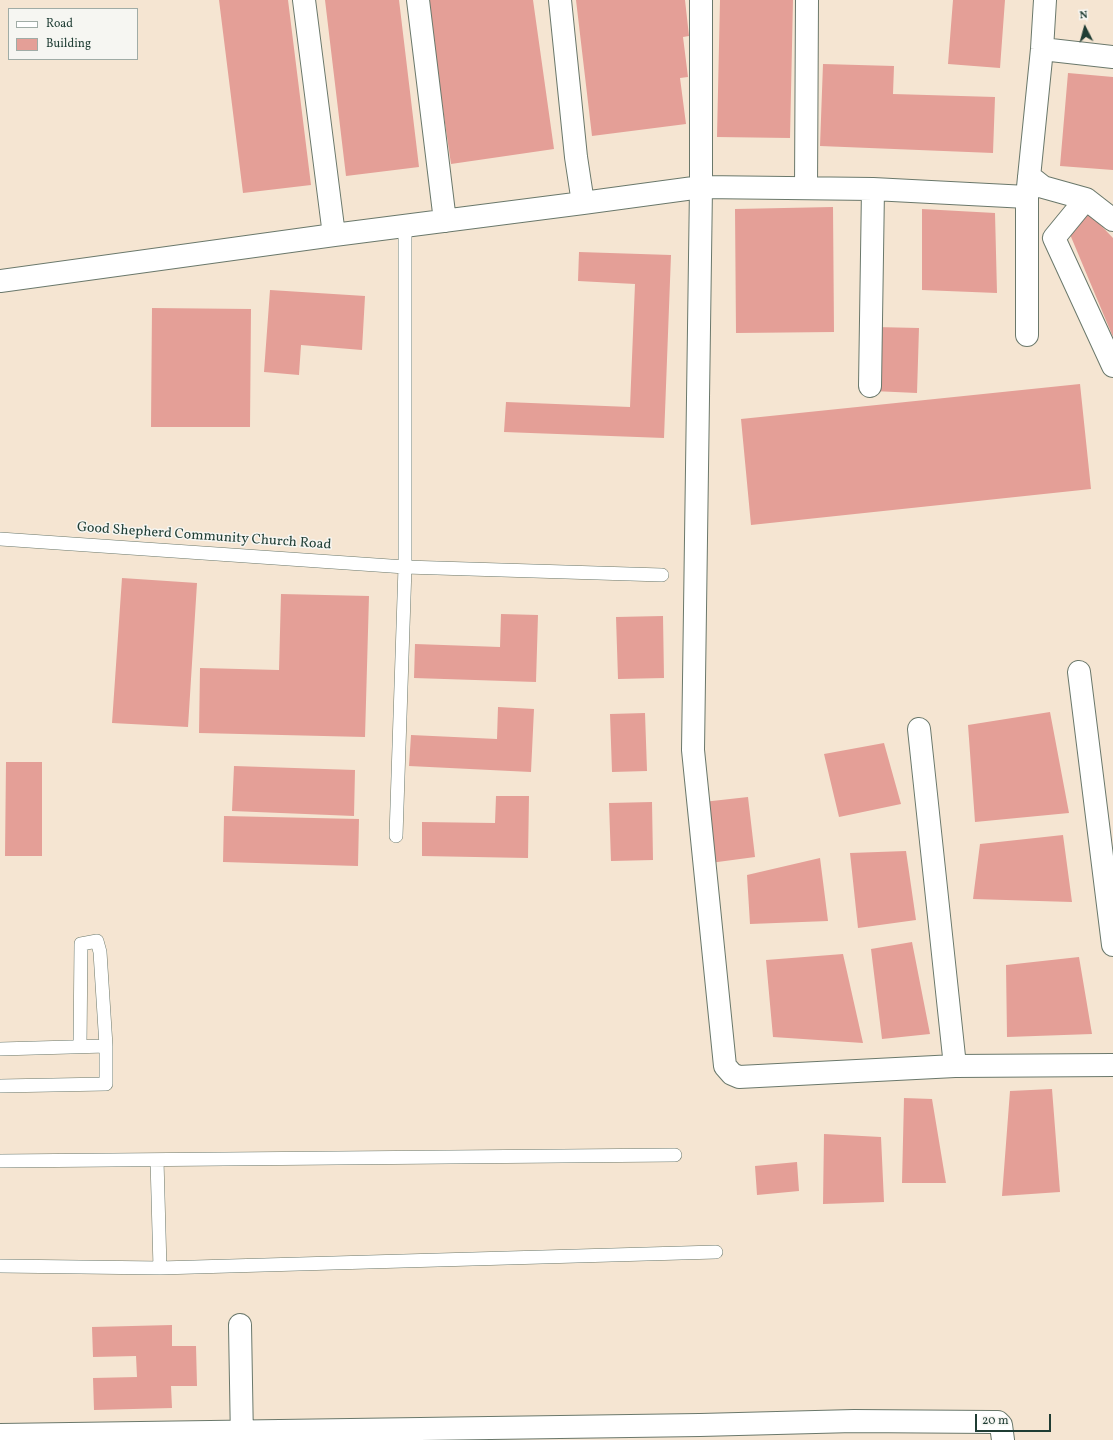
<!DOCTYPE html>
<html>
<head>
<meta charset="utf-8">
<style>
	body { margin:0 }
	#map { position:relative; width:1113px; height:1440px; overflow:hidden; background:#f5e5d2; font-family:Vollkorn,serif }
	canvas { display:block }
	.legend { position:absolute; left:8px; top:8px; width:130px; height:52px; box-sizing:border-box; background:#f6f6f2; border:1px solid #a0aca6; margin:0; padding:5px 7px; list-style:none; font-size:12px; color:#1f3d34 }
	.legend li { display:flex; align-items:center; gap:8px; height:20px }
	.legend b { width:20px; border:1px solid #a0aca6 }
	.north { position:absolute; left:1065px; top:8px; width:40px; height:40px; -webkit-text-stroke:3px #f6f6f2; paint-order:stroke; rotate:354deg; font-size:11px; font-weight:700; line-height:16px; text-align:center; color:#1f3d34 }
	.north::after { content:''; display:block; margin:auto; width:14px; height:18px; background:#1f3d34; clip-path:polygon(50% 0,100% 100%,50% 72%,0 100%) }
	.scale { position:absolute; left:975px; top:1414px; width:76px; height:18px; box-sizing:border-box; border:2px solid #1f3d34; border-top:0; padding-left:5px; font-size:12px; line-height:14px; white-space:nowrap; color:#1f3d34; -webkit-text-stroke:3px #f6f6f2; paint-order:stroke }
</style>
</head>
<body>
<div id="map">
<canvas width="1113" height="1440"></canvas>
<ul class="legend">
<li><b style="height:5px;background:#fff"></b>Road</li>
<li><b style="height:11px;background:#e49f97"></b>Building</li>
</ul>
<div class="north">N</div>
<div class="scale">20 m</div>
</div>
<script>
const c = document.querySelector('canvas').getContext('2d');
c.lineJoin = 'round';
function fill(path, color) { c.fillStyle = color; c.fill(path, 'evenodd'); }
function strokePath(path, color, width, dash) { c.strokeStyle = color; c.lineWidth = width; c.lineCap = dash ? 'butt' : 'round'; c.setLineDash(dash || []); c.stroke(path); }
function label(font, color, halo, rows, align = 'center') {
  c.font = font + ' Vollkorn,serif'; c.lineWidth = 3; c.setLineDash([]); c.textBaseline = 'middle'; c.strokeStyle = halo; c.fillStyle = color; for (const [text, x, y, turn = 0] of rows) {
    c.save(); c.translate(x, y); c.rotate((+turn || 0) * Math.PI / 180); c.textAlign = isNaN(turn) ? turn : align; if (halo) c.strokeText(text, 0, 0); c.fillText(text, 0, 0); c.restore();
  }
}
fill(new Path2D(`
	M219,0H288L311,185L243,193Z
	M325,0H399L419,167L346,176Z
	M427,0H533L554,149L451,164Z
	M576,0H685L689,36L683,37L688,77L680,78L686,124L592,136Z
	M720,0H793L790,138L717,137Z
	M953,0H1005L1000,68L948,64Z
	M823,64L894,66L893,94L995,97L993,153L820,146Z
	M1068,73L1113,77V170L1060,166Z
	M833,207L834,332L736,333L735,209Z
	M922,209L995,213L997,293L922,290Z
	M1089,213L1113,238V337L1069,232Z
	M579,252L671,255L664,438L504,432L506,402L630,407L635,284L578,281Z
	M270,290L365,296L362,350L301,345L299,375L264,372Z
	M152,308L251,309L250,427H151Z
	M875,327L919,328L917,393L873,391Z
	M1080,384L1091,489L751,525L741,419Z
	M122,578L197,583L188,727L112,723Z
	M281,594L369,596L365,737L199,733L200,668L279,670Z
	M501,614L538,615L536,682L414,678L415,644L500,647Z
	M663,616L664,678L618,679L616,617Z
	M498,707L534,709L531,772L409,766L411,735L497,739Z
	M1050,712L1069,813L975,822L968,725Z
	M645,713L647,771L612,772L610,714Z
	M884,743L901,804L839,817L824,754Z
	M6,762H42V856H5Z
	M234,766L355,770L354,816L232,811Z
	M496,796H529L528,858L422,856V822L495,823Z
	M748,797L755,857L710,863L703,802Z
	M652,802L653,860L611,861L609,803Z
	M224,816L359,819L358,866L223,862Z
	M1063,835L1072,902L973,899L980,844Z
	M906,851L916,920L858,928L850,853Z
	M820,858L828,921L750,924L747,875Z
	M912,942L930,1034L882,1039L871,949Z
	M843,954L863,1043L773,1037L766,960Z
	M1079,957L1092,1034L1007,1037L1006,965Z
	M1052,1089L1060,1192L1002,1196L1010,1091Z
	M904,1098L932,1099L946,1183H902Z
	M824,1134L881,1137L884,1202L823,1204Z
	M797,1162L799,1191L757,1195L755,1166Z
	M172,1325V1346H196L197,1386H171L172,1408L94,1410L93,1378L137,1377L136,1356L93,1357L92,1327Z`), '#e49f97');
const lane = new Path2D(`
	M0,539L405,567L662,575
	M396,836L405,567V226
	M80,1046L81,944L97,941L100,952L106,1046
	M0,1049L106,1046V1084L0,1086
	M157,1160L160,1268
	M0,1161L675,1155
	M0,1266L160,1268L716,1252`);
const street = new Path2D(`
	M304,0L334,235
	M418,0L445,221
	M560,0L576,157L583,203
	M701,0V187L693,750L725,1066L732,1074L739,1077L955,1066L1113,1065
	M1042,49L1113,57
	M1029,176L1043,187L1086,199L1113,220
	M806,188L807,0
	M1086,199L1054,238L1113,366
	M0,281L334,235L583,203L701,187L873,189L1027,197
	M1027,335V197L1042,49L1045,0
	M870,386L873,189
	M1079,672L1113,945
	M919,729L955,1066
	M240,1325L242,1440
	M0,1435L700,1425L854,1421L992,1422H998L1001,1425L1003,1440`);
strokePath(lane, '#6a786b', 14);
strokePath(street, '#6a786b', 24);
strokePath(lane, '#fff', 13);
strokePath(street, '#fff', 22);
label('14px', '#1f3d34', '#f6f6f2', [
	["Good Shepherd Community Church Road",204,537,4]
]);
</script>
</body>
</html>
